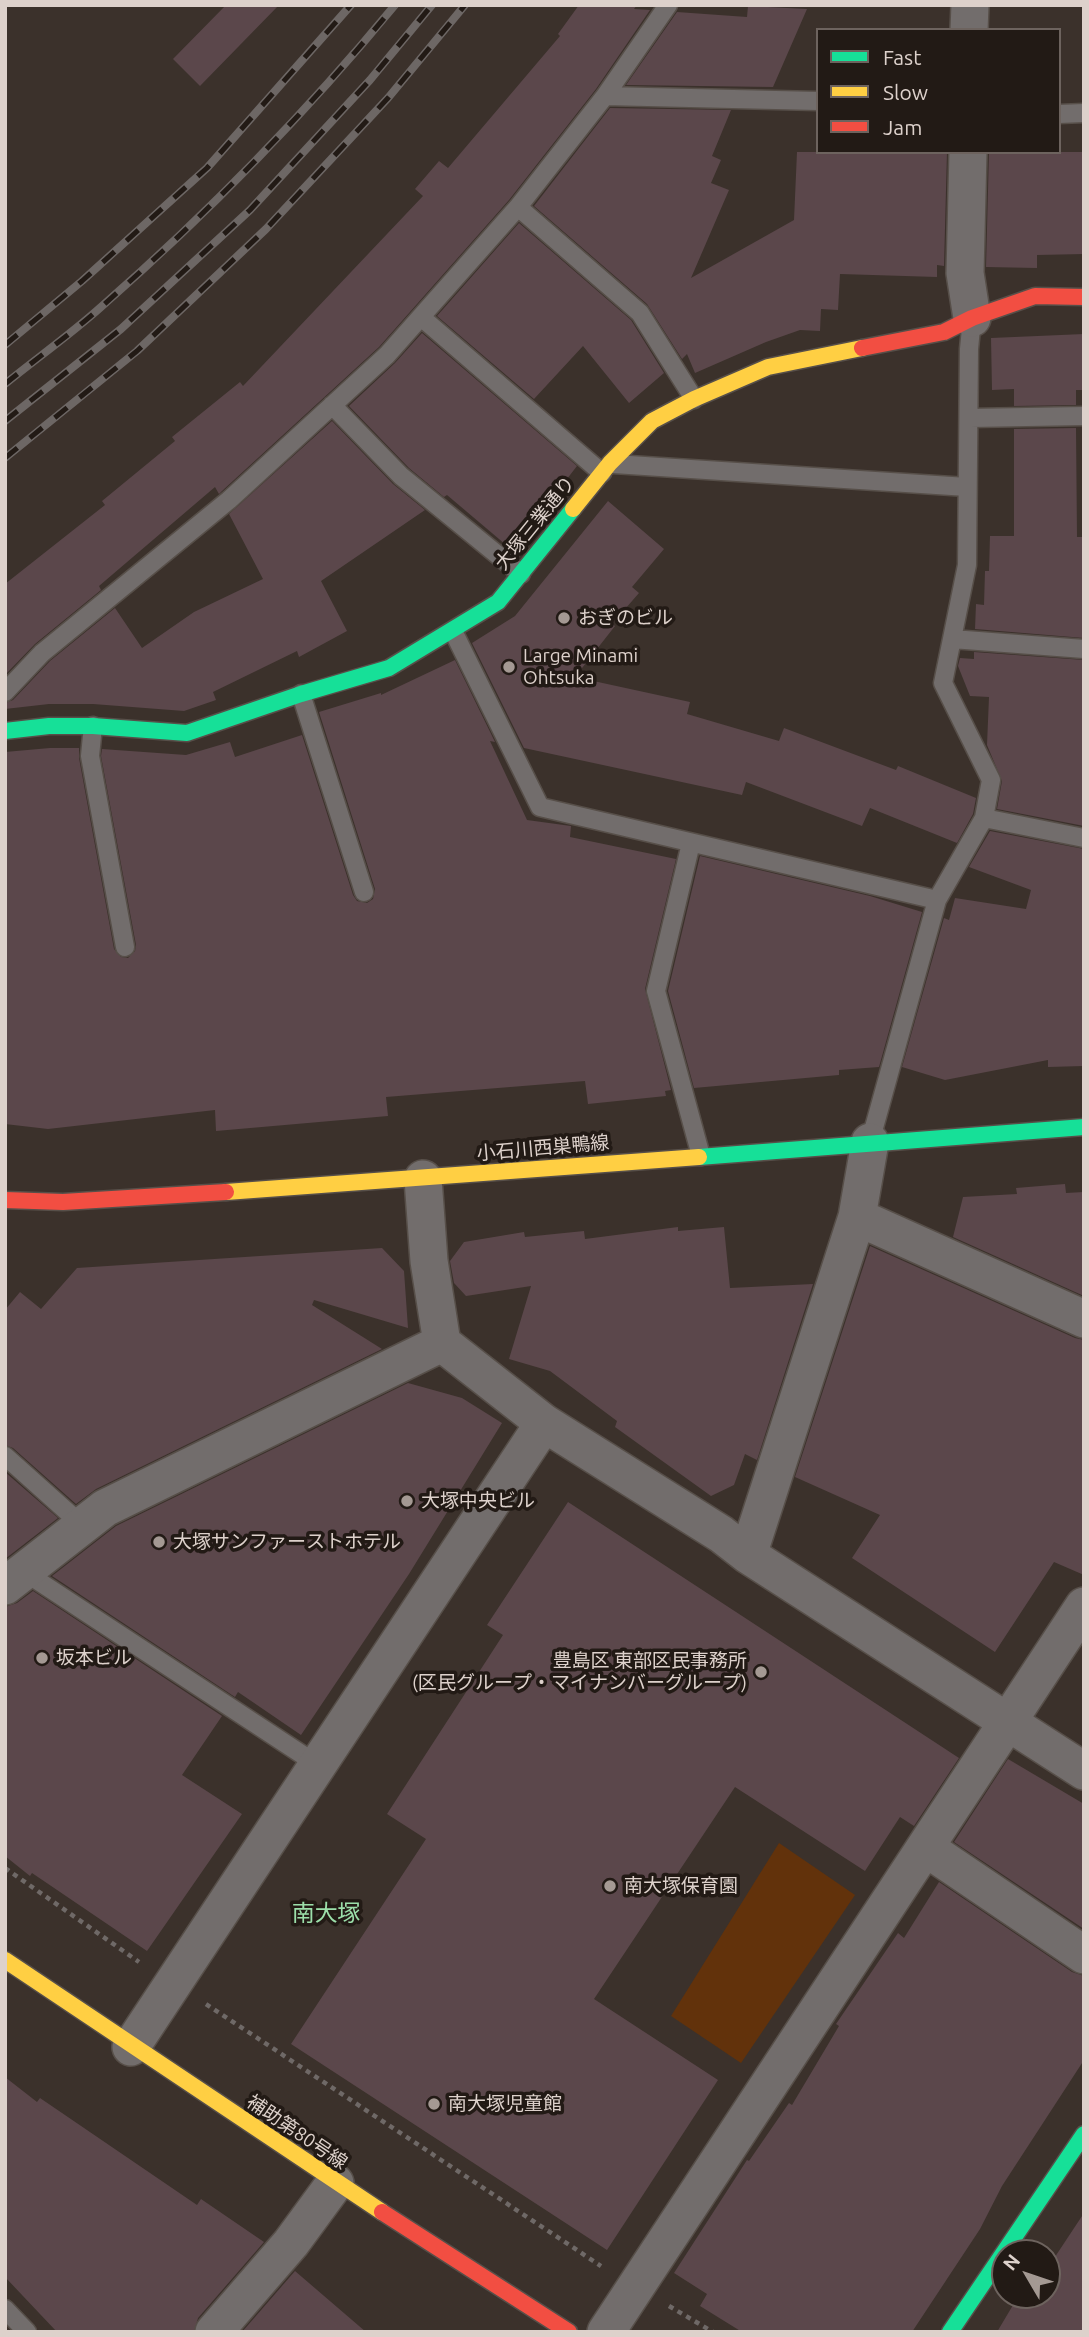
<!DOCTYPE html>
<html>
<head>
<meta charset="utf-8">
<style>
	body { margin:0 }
	#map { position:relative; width:1089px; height:2337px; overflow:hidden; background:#3b312b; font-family:Ubuntu,sans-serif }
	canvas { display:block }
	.frame { position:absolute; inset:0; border:7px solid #ddd1cb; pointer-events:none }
	.legend { position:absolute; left:816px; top:28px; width:245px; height:126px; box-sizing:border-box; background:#221a15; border:2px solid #6d635e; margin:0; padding:9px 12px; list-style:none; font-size:21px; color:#ddd1cb }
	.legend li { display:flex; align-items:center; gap:14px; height:35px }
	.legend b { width:35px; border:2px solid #6d635e }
	.north { position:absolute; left:991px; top:2239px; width:70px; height:70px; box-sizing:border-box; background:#221a15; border:2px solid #6d635e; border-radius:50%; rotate:309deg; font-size:19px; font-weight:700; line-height:28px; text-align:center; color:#ddd1cb }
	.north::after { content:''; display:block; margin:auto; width:24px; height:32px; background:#a49993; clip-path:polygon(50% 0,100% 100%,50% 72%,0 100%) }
</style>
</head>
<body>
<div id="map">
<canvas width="1089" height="2337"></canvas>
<div class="frame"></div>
<ul class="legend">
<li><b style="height:9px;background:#16e098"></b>Fast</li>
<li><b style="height:9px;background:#ffcf43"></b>Slow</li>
<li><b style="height:9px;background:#f24e42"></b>Jam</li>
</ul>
<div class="north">N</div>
</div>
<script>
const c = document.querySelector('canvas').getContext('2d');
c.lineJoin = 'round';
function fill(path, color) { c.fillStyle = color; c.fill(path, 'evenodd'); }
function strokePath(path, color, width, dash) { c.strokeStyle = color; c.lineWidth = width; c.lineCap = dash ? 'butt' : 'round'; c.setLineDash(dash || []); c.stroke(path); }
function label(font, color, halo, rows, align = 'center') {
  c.font = font + ' Ubuntu,"Noto Sans JP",sans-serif'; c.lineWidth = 7; c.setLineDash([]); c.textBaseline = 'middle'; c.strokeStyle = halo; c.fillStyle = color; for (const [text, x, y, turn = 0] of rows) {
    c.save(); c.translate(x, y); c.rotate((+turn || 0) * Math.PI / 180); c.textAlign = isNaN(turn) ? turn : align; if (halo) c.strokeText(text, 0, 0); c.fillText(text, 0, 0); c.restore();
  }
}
fill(new Path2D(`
	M779,1843L855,1895L741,2063L671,2016Z`), '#62320b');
fill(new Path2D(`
	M226,5H279L200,86L173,59Z
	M579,5H637L634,9L650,10L596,89L509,200L379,347L222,491L219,494L215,487L99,586L101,590L35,644L5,675V584L105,505L102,501L175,441L172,437L240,382L243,386L423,196L415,189L439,161L448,168L560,36L558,34Z
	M748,6L807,9L773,87L626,85L677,12L747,17Z
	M610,108L731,110L712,156L721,160L711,183L729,190L691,278L794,220L797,152H947L944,266L937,265V277L840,274L838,310L821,309L820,331L800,330L766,342L695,373L687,354L682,359L647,304L534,206Z
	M989,152H1084V254L1037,255V268L986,267Z
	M519,223L631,320L664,373L629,403L583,346L534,399L437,316Z
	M422,333L577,466L512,550L447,495L444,497L409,468L349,406L395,363Z
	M1084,334V390H1076V405L1014,406V389L992,390L991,338Z
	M332,421L393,484L425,510L321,581L347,631L299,657L297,651L213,692L216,700L184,711L93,704H49L5,709V703L13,700L50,661L115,608L142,648L194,612L263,579L229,514Z
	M1076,428L1077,537H1084V638L975,629L976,604L984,605L985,571H989L990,536H1014V429Z
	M608,501L664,549L632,587L639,593L612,624L615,626L575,677L690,702L687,714L779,741L784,728L896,770L898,766L976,798L973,814L957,843L870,808L862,826L746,782L742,795L524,748L472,643L515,616Z
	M974,652L1084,660V826L997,809L1002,781L987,745L989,697L970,696L958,666L960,658L974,659Z
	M455,660L495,742L490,741L527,820L571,826L570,837L676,859L645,989L671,1090L665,1091L666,1096L588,1104L585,1081L386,1097L388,1116L216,1131L215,1110L48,1129L5,1124V752L50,748H79V758L114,949L121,957L128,958L135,951L136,945L101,756L102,749L186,755L230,742L235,757L302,735L353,895L357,901L367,903L373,899L375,889L319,712L381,693V695Z
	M990,831L1084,849V1066L1048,1067V1060L945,1080L902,1067L944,918L949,920L955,898L1026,909L1031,890L969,867Z
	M700,856L870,896L922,912L879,1067L839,1070V1075L694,1088L668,991Z
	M1065,1184L1066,1193L1084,1192V1296L953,1237L963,1197L1017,1194L1016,1188Z
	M678,1227V1231L724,1227L730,1288L813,1284L757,1460L745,1454L734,1485L711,1496L615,1427L617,1421L550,1371L509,1359L531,1286L466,1296L454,1283L450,1261L464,1242L524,1232L525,1237L584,1231L585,1239Z
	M870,1246L1075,1338L1084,1340V1575L1054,1562L995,1652L852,1558L880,1515L795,1477Z
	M382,1248L404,1271L408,1328L314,1300L312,1305L382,1349L96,1489L76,1504L13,1448L5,1445V1310L20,1292L41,1309L77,1268Z
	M408,1383L462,1398L502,1423L409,1574L301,1735L238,1692L235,1697L52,1576L116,1526Z
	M5,1472L58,1518L5,1559Z
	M568,1502L959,1758L914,1826L900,1817L865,1871L735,1787L594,1999L718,2080L607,2250L291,2044L426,1839L387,1814L503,1635L487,1625Z
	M33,1591L222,1716L182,1775L242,1814L147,1951L32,1873L30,1876L5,1856V1607L17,1603Z
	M1008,1759L1084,1804V1929L954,1842Z
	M939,1882L1072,1972L1084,1976V2060L1002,2186L980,2229L912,2332H742L700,2306L707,2294L674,2273L747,2160L749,2161L789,2103L792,2105L839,2026L836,2024L898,1933L904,1938Z
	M5,2077L37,2102L40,2098L197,2205L201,2199L264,2242L198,2318L194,2332H57L5,2277Z
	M1084,2213V2332H997L1019,2295H1047V2269Z
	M295,2271L366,2332H242Z`), '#5b474b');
const lane = new Path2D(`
	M605,96L818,101
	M1059,114L1084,113
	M518,207L640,313L694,399
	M421,317L602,473
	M332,405L401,476L521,574
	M970,418L1084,416
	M614,464L967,487
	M453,631L540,807L937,900
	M952,639L1084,649
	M5,692L42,653L229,500L387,355L518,207L605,96L668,5
	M301,694L364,892
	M93,726L90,756L125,947
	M984,818L1084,838
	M691,843L656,991L701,1156
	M870,1142L937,900L984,818L991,780L943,683L967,565L969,349L972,318
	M5,1456L82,1525
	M23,1571L318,1765
	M5,2309L27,2332`);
const street = new Path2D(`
	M969,30L970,5
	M968,152L965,273L972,318
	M423,1179L429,1261L442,1343L544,1423L721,1534L748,1555L1084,1771
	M857,1217L1084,1319
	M748,1555L857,1217L870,1142
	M5,1586L105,1508L442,1343
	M926,1848L1084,1955
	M131,2047L544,1423
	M214,2332L291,2243L335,2183
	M606,2332L1084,1606`);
const fast = new Path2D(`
	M5,731L49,726H93L187,733L301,694L389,668L498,602L573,509
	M699,1157L1084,1127
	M950,2332L1084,2134`);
const slow = new Path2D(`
	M573,509L610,463L652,421L694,399L768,367L862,348
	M226,1192L699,1157
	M5,1960L382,2212`);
const jam = new Path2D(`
	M862,348L944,332L972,318L1035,296L1084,297
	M5,1200L63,1202L226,1192
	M382,2212L569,2332`);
strokePath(lane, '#574f49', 21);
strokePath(street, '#574f49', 40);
strokePath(fast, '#574f49', 19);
strokePath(slow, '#574f49', 19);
strokePath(jam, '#574f49', 19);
strokePath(new Path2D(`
	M5,1868L139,1962
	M206,2004L601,2266
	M669,2306L713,2332`), '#6f6967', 4.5, [5, 5]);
strokePath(lane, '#726d6c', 18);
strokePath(street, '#726d6c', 37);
strokePath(fast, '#16e098', 16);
strokePath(slow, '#ffcf43', 16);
strokePath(jam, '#f24e42', 16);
const rail = new Path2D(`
	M5,345L82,281L207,168L351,5
	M5,384C37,358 71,334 101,307C206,215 306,113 395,5
	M5,421L121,329L250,210L370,80L432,5
	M5,458L137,351L266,229L388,98L465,5`);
strokePath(rail, '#6d6765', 8);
strokePath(rail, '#221a15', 5, [16]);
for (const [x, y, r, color] of [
	[564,618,7,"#a49993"],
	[509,667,7,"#a49993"],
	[407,1501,7,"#a49993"],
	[159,1542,7,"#a49993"],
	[42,1658,7,"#a49993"],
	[761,1672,7,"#a49993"],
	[610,1886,7,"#a49993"],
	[434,2104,7,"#a49993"]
]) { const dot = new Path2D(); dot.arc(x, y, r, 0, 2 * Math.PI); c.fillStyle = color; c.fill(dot); strokePath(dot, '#221a15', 2.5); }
label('19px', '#ddd1cb', '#221a15', [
	["大塚三業通り",535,523,-51],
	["小石川西巣鴨線",543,1148,-5],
	["補助第80号線",297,2132,34]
]);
label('19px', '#ddd1cb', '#221a15', [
	["おぎのビル",578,618],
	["Large Minami",523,656],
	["Ohtsuka",523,678],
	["大塚中央ビル",421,1501],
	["大塚サンファーストホテル",173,1542],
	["坂本ビル",56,1658],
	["豊島区 東部区民事務所",747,1661,"right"],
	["(区民グループ・マイナンバーグループ)",747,1683,"right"],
	["南大塚保育園",624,1886],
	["南大塚児童館",448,2104]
], 'left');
label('23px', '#9cdfaa', '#221a15', [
	["南大塚",326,1913]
]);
</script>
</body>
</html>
